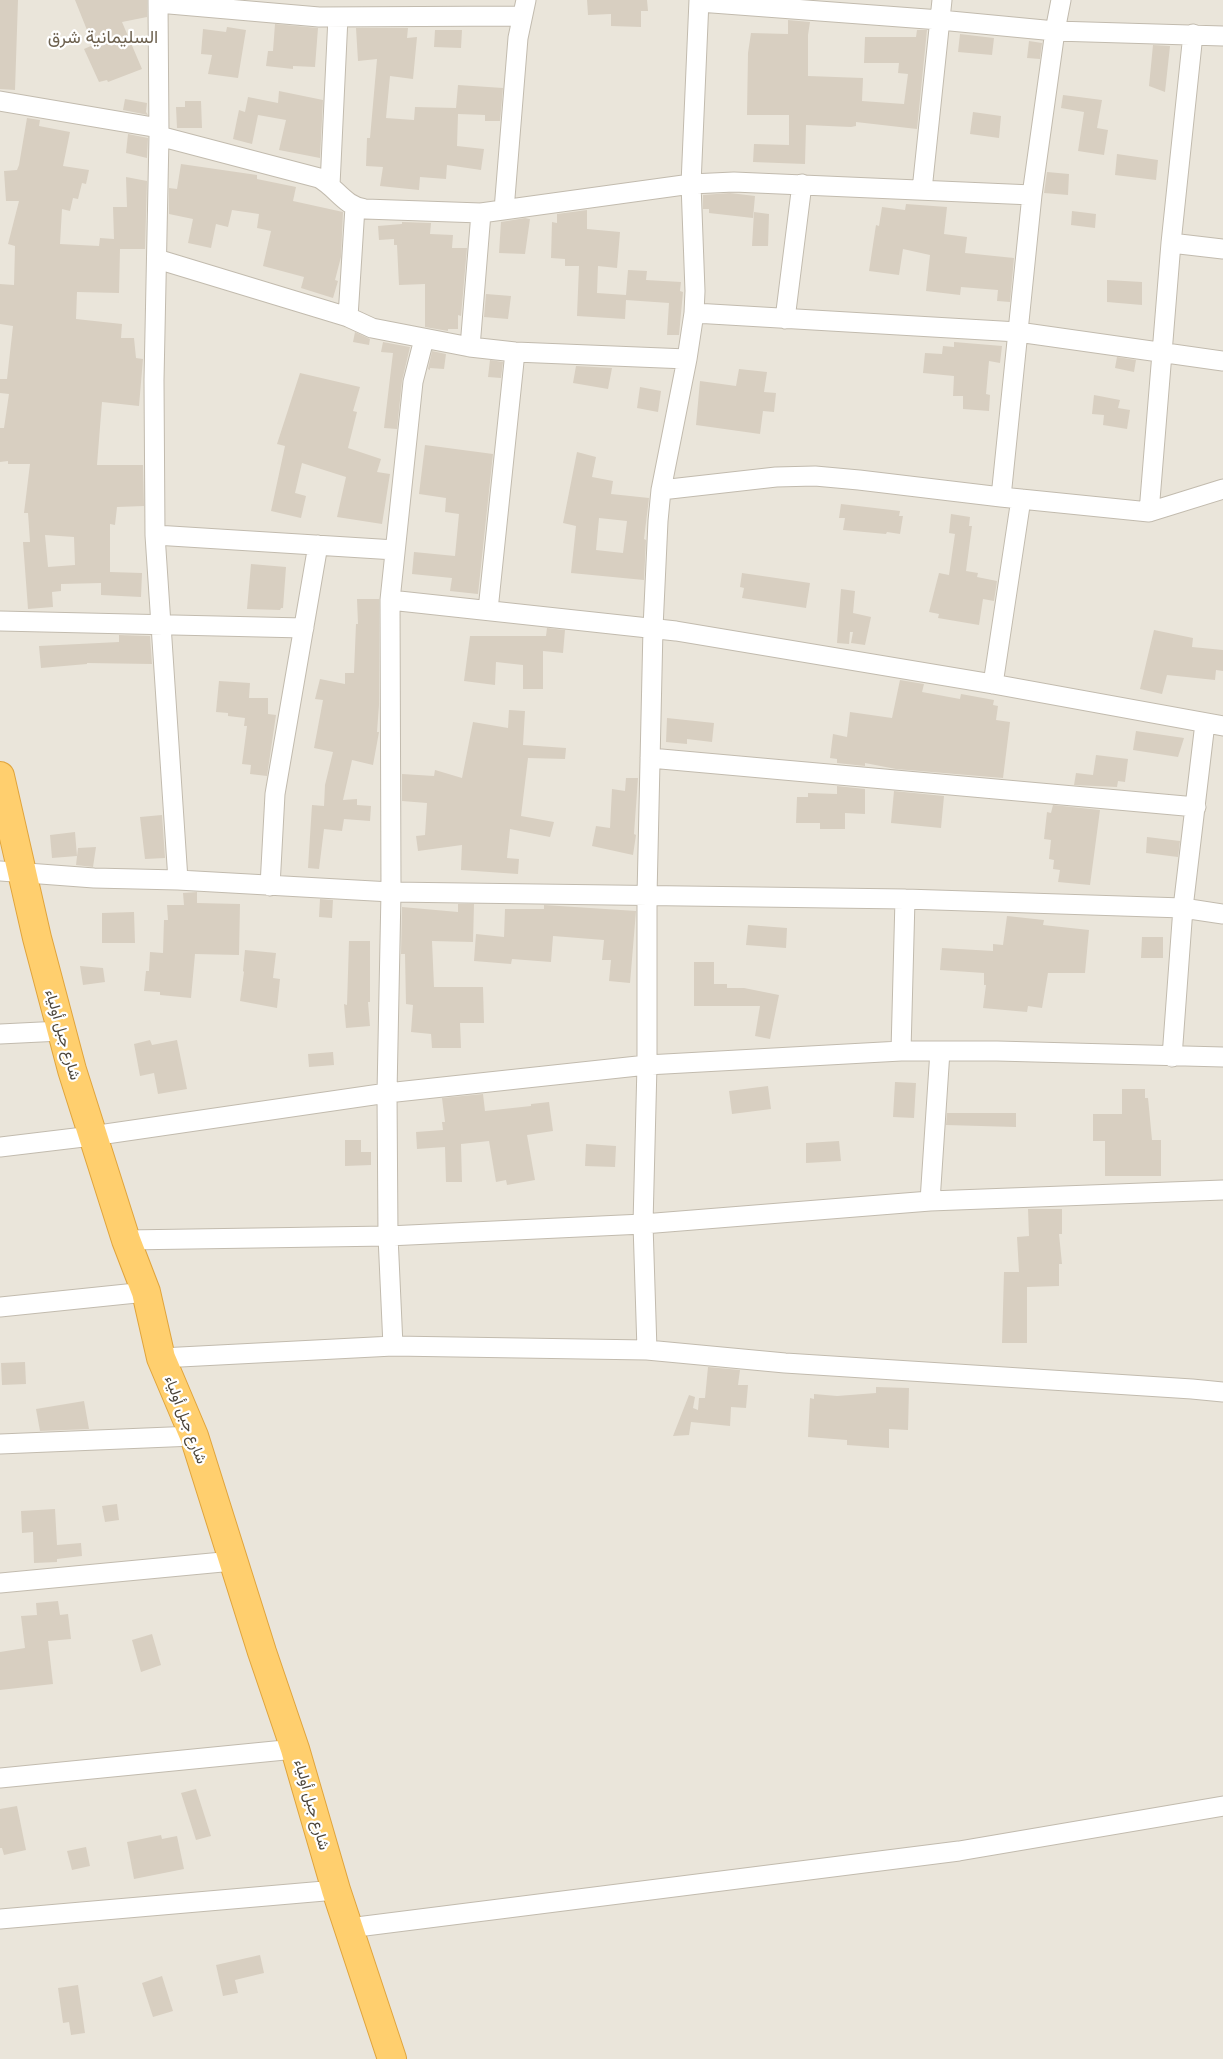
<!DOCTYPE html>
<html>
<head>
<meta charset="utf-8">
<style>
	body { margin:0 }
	canvas { display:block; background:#f6f3ec }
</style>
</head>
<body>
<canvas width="1223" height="2059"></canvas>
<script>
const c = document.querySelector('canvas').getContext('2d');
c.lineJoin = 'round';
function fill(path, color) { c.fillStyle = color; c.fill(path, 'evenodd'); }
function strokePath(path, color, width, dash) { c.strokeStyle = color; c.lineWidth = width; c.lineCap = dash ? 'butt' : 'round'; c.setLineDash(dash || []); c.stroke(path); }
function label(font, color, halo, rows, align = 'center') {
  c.font = font + ' "Varela Round",Vazirmatn,sans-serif'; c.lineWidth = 4.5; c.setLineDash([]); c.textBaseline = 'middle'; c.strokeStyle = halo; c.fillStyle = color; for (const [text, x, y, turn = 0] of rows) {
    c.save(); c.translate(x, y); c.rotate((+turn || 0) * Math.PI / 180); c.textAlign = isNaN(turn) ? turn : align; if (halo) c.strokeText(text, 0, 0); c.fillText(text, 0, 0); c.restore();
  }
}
fill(new Path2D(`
	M0,0H1223V2059H0Z`), '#eae5da');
fill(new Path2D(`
	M0,0H18L15,90L0,89Z
	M75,0H147V17L122,22L142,69L108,82L107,80L99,82L84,49L93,45Z
	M587,0H647L648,11H641V27L611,26V14L588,15Z
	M788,20L810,22L808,35V76L863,78L862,101L904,104L908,74L898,73L899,63H864L865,37H916L917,30H927L917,129L856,122V126L851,127L806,125L805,164L753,162L754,144L789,145V115H747L748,53L751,33L788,34Z
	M275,24L318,28L315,67L293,66V69L266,66L268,51H273Z
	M227,27L246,30L238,78L208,74L212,55L201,54L203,29L226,32Z
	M356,28H408L407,38L417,37L413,79L390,76L386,118L414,120L415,107L456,108L458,85L503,88L500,121H485V115L458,114L457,146L484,149L481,170L447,165L446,179L420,177L419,190L380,186L383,167L366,166L367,138H370L377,59L358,61Z
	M435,30H462L461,48L434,47Z
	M960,34L994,38L992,55L958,52Z
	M1029,41L1042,43L1040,59L1027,58Z
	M1153,45L1170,46L1165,92L1149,86Z
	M279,91L323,100L320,158L279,150L286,120L258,115L252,144L233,139L239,110L245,112L248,97L278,103Z
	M1063,95L1102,100L1097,128L1108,130L1104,155L1078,151L1084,112L1061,108Z
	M125,99L147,103L146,112L148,115L123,110Z
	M185,101H201L202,128H177L176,107H185Z
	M973,112L1001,116L999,138L970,134Z
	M27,118L40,120L39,126L70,132L63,166L89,170L86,184L82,183L78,199L73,198L70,211L62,209L60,244L99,246L100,238L114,239L113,207H127L126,177L147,181L145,249H120L119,293L77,292L76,319L122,324L121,338H134L136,358L143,359L139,406L102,402L97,465H143L144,506L117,507L115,525L110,524V572L142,573L141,597L101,595V583L61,584V591L52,592L53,607L28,609L23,542H30L28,513H24L30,464H8V461L0,462V428H4L9,394L0,393V379H7L13,326L0,324V284L14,285L15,246L8,244L19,201H6L4,171L17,170L19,165ZM45,535L74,537L75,565L48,567Z
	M128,134L148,138L147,158L126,153Z
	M1117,154L1158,160L1156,180L1115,175Z
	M181,164L257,175V179L296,187L293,201L343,212L341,257L335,280L338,281L333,298L301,288L304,277L263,266L271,231L257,228L259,214L232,210L228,227L216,224L211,248L188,243L193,219L169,214V188L177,189Z
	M1047,172L1069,174L1068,195L1044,193Z
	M730,193L755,196L753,218L709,213V209H703V195Z
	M906,204L947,207L944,234L967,237L965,253L1014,258L1010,302L997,301L998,290L961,287L960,295L926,291L930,255L903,249L899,275L869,271L876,225L879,226L882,207L905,210Z
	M587,210V229L620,232L617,268L598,266L597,293L626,295L628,270L647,271L646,280L681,282L680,291L683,292L679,335H667L669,303L626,300L625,319L577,316L579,266H565V259L551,258L552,222L557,223V214Z
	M1072,211L1096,214L1095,228L1071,225Z
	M754,212L769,214L768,246H752Z
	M525,218L530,219L525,254L499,253L501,222Z
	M402,222L431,223L430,234L453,235L452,248H467L461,316L458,315V329H448V331L425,327V284L399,285L397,245H394V239L379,240L378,226L402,224Z
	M1107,280L1142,282V305L1107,302Z
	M486,294L511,296L508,319L484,317Z
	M355,332L370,339L369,345L353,342Z
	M383,342L410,347L402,381L397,429L384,428L393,353L381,352Z
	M954,342L1002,346L1000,363L989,361L986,394L990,395L989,411L963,409V396H953L954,376L923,373L925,353L942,354L943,346L954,347Z
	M432,351L446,354L444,369L430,368V370L428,369Z
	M1117,357L1136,360L1134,372L1115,368Z
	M490,360L503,362L501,378L488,377Z
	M576,366L612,368L608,389L573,383Z
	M739,369L767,372L764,392L776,393L774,412L763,411L760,434L696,425L700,381L736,386Z
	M300,373L360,387L353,411L357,412L348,448L381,459L377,472L390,474L382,524L337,517L346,477L302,463L295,493L306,496L301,518L271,511L285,446L277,444Z
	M640,387L661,391L658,412L637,408Z
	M1094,395L1120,400L1118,408L1130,410L1127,429L1103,425L1104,415L1092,414Z
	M425,445L493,454L478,594L450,591L452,578L412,574L414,552L455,556L459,514L445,512L446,498L419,494Z
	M577,452L596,457L592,477L613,481L611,494L649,498L644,539L646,540L644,580L571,573L576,526L563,523ZM599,518L627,521L623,553L596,550Z
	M841,504L900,511L899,516H903L900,534L887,532L886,534L843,530L845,518H839Z
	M951,514L970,517L969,526H972L966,571L978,573L977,577L997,581L994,601L983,599L979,625L938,618L939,614L929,612L939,573L949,575L955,534L949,533Z
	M251,564L286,567L283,608H281L280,610L247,609Z
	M742,573L810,583L806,608L742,598L744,588L740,587Z
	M841,589L855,591L853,613L871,617L865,645L851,643L853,632H850L849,644L837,643Z
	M357,599H379V705L377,732H379L373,765L352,760L343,800L357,799V805L371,806L370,821L344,819L342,831L324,829L319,869L308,868L312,805L324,806L325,785L333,752L314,748L323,700L315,699L320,679L345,684V673H354L356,624H358Z
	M547,628L565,630L563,653L543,651V689H523V665L496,662L495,685L464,681L470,636H546Z
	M1154,630L1193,638L1192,647L1223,650V671L1216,670L1215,680L1167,675L1162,694L1140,689Z
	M119,635L150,636L152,664L87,663V664L41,668L39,646L119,642Z
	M900,680L924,684L922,692L960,699L961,694L994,700L993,705L998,706L996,720L1010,722L1003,778L896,769L865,763V766L837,763V759L830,758L833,734L847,737L850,712L892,718Z
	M219,681L250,683L249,698H268V714L276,715L267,776L250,774L251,765L242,764L247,726H244L245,718L228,716V713L216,712Z
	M509,710L525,711L523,745L566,748L565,759L528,758L521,816L554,822L550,837L510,829L507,858L519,859L518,874L461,870L462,845L418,851L416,836L425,835L427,803L402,801V774L434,776L435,770L462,778L473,722L508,728Z
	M667,718L714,723L712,742L687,739V744L666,742Z
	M1136,731L1184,738L1178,757L1133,750Z
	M1096,755L1128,759L1125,782L1118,781L1117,787L1074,785L1076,773L1093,775Z
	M626,778H638L634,834L636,835L633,855L592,846L596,826L610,828L612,789L625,791Z
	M837,786L865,789V814L845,813V829H820V823H796L797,797H808V793L837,794Z
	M894,791L944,796L941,828L891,823Z
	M1053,805L1100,810L1090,885L1058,882L1060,870L1053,869L1054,860L1049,859L1051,840L1044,839L1047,812L1051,813Z
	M162,815L165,858L145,859L140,817Z
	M75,832L77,856L52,858L50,835Z
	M1147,837L1180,841L1178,857L1146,853Z
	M96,847L93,867L76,865L78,848Z
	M197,892V903L240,904L239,955L195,954L191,998L160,995V992L144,991L146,971H149L150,952L163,953L164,920H168L167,905H184L183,893Z
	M320,899L333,900L332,918L319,917Z
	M458,904H474L473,942L432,941L434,987H483L484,1023H460L461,1048H432L431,1034L411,1032L413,1005L406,1004L405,954H401L402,907L458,912Z
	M544,905L636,911L630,983L609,981L611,960H602L604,940L553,936L551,962L512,959L511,964L474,961L476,934L504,937L505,909H544Z
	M134,912L135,943H102V913Z
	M1007,916L1044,920L1043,925L1089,930L1085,973H1048L1042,1008L1028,1006L1027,1012L983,1008L986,985H984V973L940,970L942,948L993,951V944L1003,945Z
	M748,925L787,928L786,948L746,945Z
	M1142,937H1163V958H1141Z
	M349,941H370V1002H368L370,1026L346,1028L344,1004L347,1005Z
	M245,950L276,953L273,978L280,979L277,1008L240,1001L244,972L243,971Z
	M694,962H714V984H727V988H744L779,995L770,1039L755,1036L760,1006H694Z
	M80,966L103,968L105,982L83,985Z
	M150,1040L152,1045L177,1040L187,1089L158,1094L154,1073L140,1076L134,1044Z
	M333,1052L334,1065L309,1067L308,1054Z
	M895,1082L916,1083L914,1118L893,1117Z
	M768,1086L771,1109L732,1114L729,1091Z
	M1122,1089H1145V1098H1148L1152,1140H1161V1176H1105V1141H1093V1114H1122Z
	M483,1094L485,1111L531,1106V1104L549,1102L553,1131L527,1135L535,1180L507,1185L506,1180L496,1182L489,1141L461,1144L462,1182H446L445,1147L417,1149L416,1132L443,1130L442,1122H445L442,1098Z
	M947,1113H1016V1127L946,1125Z
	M345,1140H361V1152H371V1165L345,1166Z
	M839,1141L841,1161L806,1163V1143Z
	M586,1144L616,1146L615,1167L585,1166Z
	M1028,1209H1062V1234H1059L1062,1264H1059V1286L1027,1287V1343H1002L1004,1272H1019L1017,1237L1029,1236Z
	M25,1362L26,1384L2,1385L1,1363Z
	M708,1367L740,1370L738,1385H748L746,1408L731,1407L730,1426L691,1422L689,1435L673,1436L689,1395L695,1397L693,1408L698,1410L699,1398H705Z
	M876,1387L909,1388L908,1430L889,1429V1448L847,1445V1440L808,1437L810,1398L814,1399V1394L837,1396L876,1393Z
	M84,1401L89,1429L40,1431L36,1409Z
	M117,1504L119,1520L105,1522L102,1506Z
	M55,1509L57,1545L81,1543L82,1556L57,1559V1562L34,1563L33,1532L22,1533L21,1511Z
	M58,1601L60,1615L68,1614L71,1639L48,1641L53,1684L0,1690V1652L25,1648L21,1616L37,1615L36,1603Z
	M152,1634L161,1665L141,1672L132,1640Z
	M196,1789L211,1836L196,1840L181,1793Z
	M17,1806L26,1850L4,1855L2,1848H0V1809Z
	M161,1835L162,1839L177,1836L184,1869L134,1879L127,1842Z
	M86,1847L90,1866L72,1870L67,1851Z
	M260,1955L264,1973L235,1980L238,1993L223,1996L216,1965Z
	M162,1976L173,2011L153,2017L142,1983Z
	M78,1985L85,2033L71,2035L69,2022L63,2023L58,1988Z`), '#d8cfc1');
const minor = new Path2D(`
	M158,0V3L319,17L522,16
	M699,2L940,20L1055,31L1223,36
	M158,3L159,136L154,380L155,535L178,880
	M0,101L159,128
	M159,136L319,178C337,188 344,206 365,209L481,213L691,184L734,182L1032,195
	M330,185L338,17
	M922,190L942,0
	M504,210L518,38L526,0
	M1171,243L1223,249
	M157,259L348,317L372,328L470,347L515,352L687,359
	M694,313L1018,332L1223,361
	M348,317L355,207
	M785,319L802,184
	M470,347L481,213
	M661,490L776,477L815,476L859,480L1001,497L1149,512L1223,489
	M1001,497L1032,195L1055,31L1061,0
	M1149,512L1171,243L1193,34
	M155,535L395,550
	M390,600L676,631L993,684L1223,726
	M488,610L515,352
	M0,621L304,628
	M993,684L1021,499
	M650,758L1196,807
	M0,871L94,878L178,880L391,892L905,899L1183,908L1223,914
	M270,886L275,794L318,545
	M0,1034L61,1031
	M901,1051L905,899
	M1172,1057L1183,908L1205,723
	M0,1147L92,1136L387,1093L647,1065L901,1051H997L1223,1057
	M930,1201L940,1051
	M126,1240L388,1236L643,1224L930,1201L1223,1190
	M0,1307L146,1292
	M393,1346L388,1236L387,1093L391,892L390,600L413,382L424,339
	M647,1350L643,1224L647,1065V896L653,628L658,521L661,490L687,359L694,313L695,291L691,184L699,0
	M161,1358L393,1346L647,1350L785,1363L1192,1389L1223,1392
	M0,1444L194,1436
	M0,1583L233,1561
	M0,1778L295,1749
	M0,1919L336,1890
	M349,1928L959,1851L1223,1806`);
const highway = new Path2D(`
	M0,776L37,938L72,1070L126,1240L146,1292L161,1358L194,1436L262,1652L295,1749L336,1890L392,2059`);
strokePath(minor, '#c2bbae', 21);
strokePath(highway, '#e0a43c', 30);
strokePath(minor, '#fff', 19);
strokePath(highway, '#ffcf6e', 28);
label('15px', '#4b4439', '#fff', [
	["شارع جبل أولياء",62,1035,74],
	["شارع جبل أولياء",185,1420,69],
	["شارع جبل أولياء",311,1805,74]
]);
label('18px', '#6e6250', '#fff', [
	["السليمانية شرق",103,38]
]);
</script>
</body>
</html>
